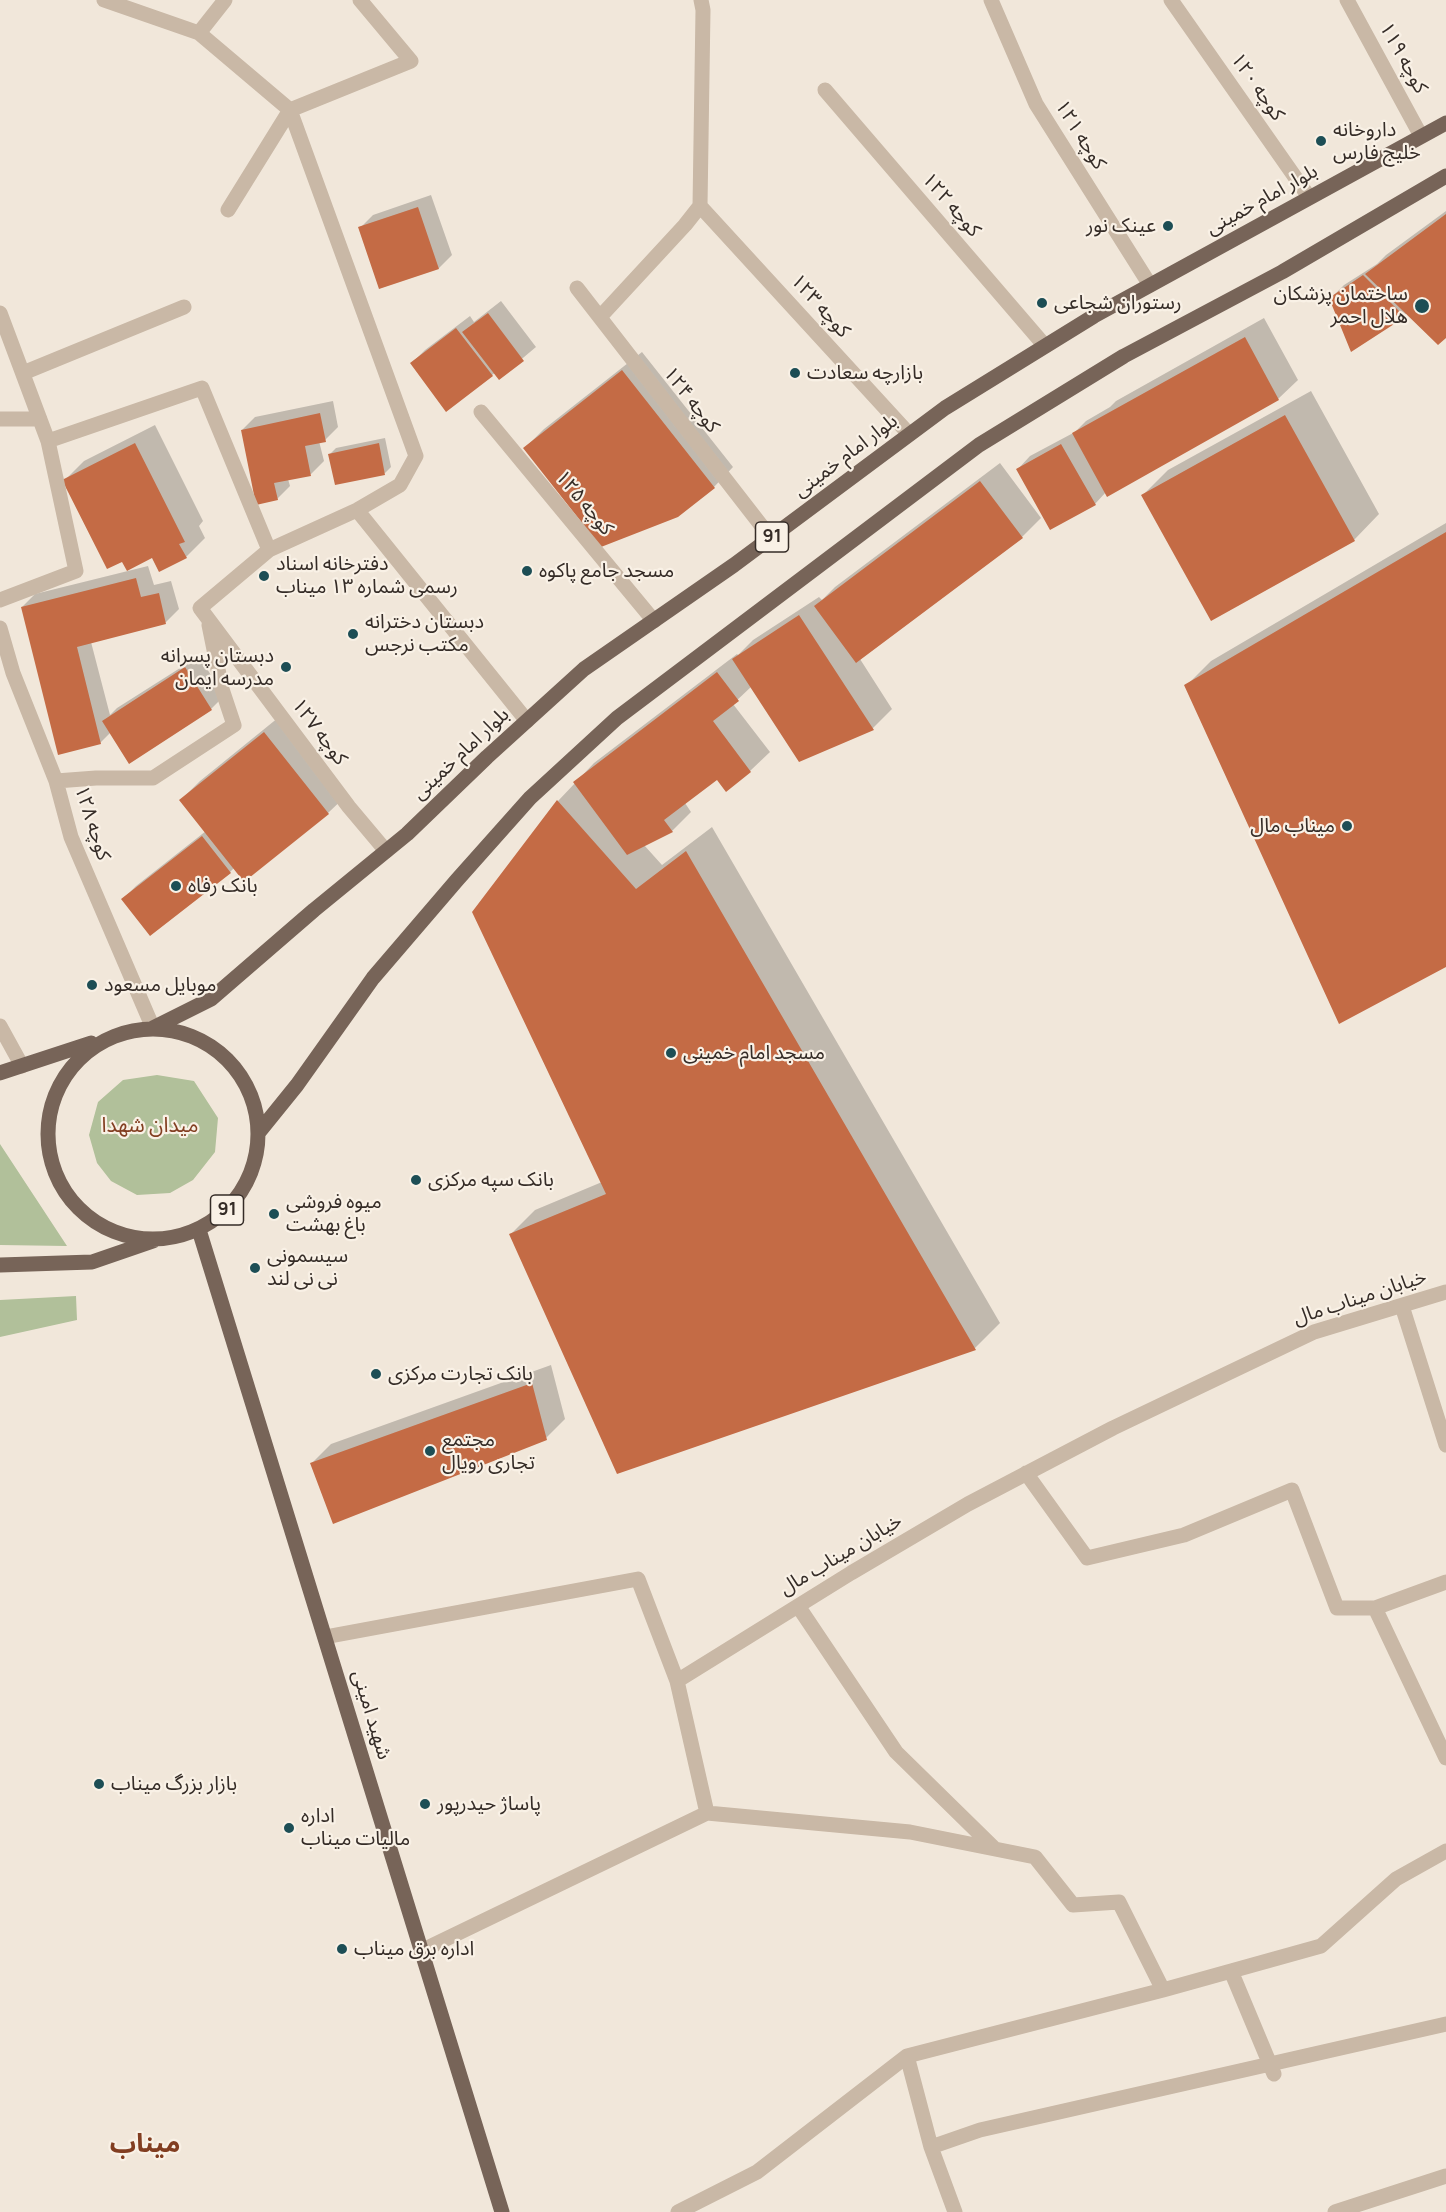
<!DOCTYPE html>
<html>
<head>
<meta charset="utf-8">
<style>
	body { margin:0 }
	canvas { display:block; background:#f1e7da }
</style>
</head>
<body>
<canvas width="1446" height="2212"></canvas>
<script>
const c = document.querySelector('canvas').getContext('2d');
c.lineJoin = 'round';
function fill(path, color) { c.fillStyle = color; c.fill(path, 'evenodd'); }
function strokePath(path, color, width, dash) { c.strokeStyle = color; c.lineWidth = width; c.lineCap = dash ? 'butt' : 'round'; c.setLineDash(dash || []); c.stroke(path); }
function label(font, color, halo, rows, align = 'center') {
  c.font = font + ' Manrope,"Noto Sans Arabic",sans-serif'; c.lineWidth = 4.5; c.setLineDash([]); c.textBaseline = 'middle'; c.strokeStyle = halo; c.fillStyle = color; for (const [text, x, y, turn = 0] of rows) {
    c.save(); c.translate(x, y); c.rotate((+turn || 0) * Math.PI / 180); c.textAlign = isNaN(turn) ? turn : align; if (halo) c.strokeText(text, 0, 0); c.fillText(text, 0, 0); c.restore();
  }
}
fill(new Path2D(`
	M157,1075L194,1081L218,1118L215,1152L193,1180L170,1193L137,1195L111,1181L97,1163L89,1135L98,1102L123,1080Z
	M0,1144L67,1246L0,1245Z
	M76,1296L77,1320L0,1337V1300Z`), '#b1c09a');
fill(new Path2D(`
	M431,195L452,255L439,268L380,288L360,228L373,215Z
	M1446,211V336L1407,313L1404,316L1331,298L1344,285L1377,264L1386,255Z
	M501,301L536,347L499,378L495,373L492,375L412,363L425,350L470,316L474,322Z
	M1264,318L1298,380L1278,399L1106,492L1095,504L1018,469L1030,456L1075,432L1086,421L1110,407L1116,401Z
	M642,352L733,467L714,487L525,448L544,429Z
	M1311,391L1379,514L1354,540L1211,619L1143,495L1168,470Z
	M333,401L338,427L325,440L319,441L324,461L311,474L288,479L290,486L277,499L242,430L255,417Z
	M155,425L203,521L199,526L205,538L186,557L153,556L64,481L84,461Z
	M385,438L391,467L385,473L330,454L336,448Z
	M1000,463L1041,518L1022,537L860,659L892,709L873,728L800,760L752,686L733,704L770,752L750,771L726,790L717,778L685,803L691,812L672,831L644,845L662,865L712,827L1000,1323L975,1348L510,1235L535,1210L602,1182L474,912L558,801L594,763L737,654L738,655L753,640L819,597L822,600L835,587Z
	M1446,523V966L1186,686L1211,661Z
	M148,566L154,585L171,581L179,609L166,622L91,642L110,715L117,708L199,656L224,696L211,709L130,762L111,732L100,743L22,607L35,594Z
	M284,713L348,794L328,813L244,879L235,867L230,872L123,899L136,886L206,831L181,800L200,781Z
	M551,1365L565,1419L546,1438L312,1463L331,1444Z`), '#0003');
fill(new Path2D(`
	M418,207L439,269L379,289L358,227Z
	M1446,214V338L1438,345L1365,274Z
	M1363,275L1405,317L1351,352L1329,298Z
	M488,313L524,361L499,380L462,332Z
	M456,328L493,376L446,412L410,363Z
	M1245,337L1279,400L1107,497L1072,433Z
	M622,370L715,488L678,517L601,547L523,448Z
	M320,413L326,442L305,446L311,476L274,483L278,500L256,505L241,430Z
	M1285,415L1355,541L1211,621L1141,495Z
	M135,443L185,542L179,544L187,558L159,572L152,558L127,571L122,562L107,569L62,480Z
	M379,443L385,475L335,485L328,454Z
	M1061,444L1096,505L1050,530L1016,469Z
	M980,481L1023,538L856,663L814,606Z
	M1446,532V967L1339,1024L1184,685Z
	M136,578L141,597L159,593L166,624L77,647L101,744L58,755L21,607Z
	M799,615L874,730L799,762L732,659Z
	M185,667L212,710L129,764L102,721Z
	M717,672L739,701L713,721L751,772L726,792L717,780L664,820L673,832L627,855L573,782Z
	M264,732L329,814L244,882L179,800Z
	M557,800L636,889L686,851L976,1350L617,1474L509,1234L606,1194L472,912Z
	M202,836L231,873L150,936L121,899Z
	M532,1383L547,1440L333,1524L310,1463Z`), '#c46b45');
strokePath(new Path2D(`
	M104,0L199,33
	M225,0L199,33L290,110L416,456L400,485L357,510L269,550L200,608L349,807L386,851
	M991,0L1036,104L1150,285
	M1171,0L1309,197
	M1347,0L1421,136
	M825,90L1045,346
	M700,206L909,434
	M228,210L290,110L411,61L360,0
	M577,288L771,538
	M0,313L48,441L76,571L0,600
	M600,317L685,225L700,206L703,10L701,0
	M23,373L184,307
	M481,412L654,621
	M0,419H40
	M48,441L202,388L269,550
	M357,510L527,721
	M0,628L13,673L56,781L71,837L153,1028
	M56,781L96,778H153L234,725L222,689L209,625
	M0,1026L22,1066
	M1402,1306L1446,1445
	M1026,1473L1087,1558L1184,1535L1292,1490L1337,1608H1375L1446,1758
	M798,1606L896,1752L995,1849
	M1375,1608L1446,1582
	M325,1637L638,1579L677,1681
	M421,1951L707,1813L677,1681L851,1573L968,1504L1113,1428L1314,1332L1446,1292
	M1231,1971L1274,2074
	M1163,1990L1321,1946L1396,1879L1446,1851
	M907,2056L931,2147L955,2212
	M931,2147L980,2130L1446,2024
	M678,2212L757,2172L907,2056L1163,1990L1119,1902L1073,1905L1035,1857L910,1832L707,1813
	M1335,2212L1446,2176`), '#c9b8a6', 15);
strokePath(new Path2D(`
	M153,1028L211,999L314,910L407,834L487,757L584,669L734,565L945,408L1094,316L1446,123
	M48 1134a105 105 0 1 1 210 0a105 105 0 1 1-210 0Z
	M0,1073L91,1043
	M259,1132L297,1085L373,978L457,880L530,798L617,718L979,445L1124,356L1282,272L1446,176
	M199,1230L502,2212
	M0,1265L92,1262L153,1241`), '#776458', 15);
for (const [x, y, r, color] of [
	[1321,141,6,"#1d4e55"],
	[1168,226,6,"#1d4e55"],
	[1042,303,6,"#1d4e55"],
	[1422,306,8,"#1d4e55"],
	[795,373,6,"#1d4e55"],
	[527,571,6,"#1d4e55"],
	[264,576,6,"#1d4e55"],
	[353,634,6,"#1d4e55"],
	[286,667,6,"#1d4e55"],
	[1347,826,6,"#1d4e55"],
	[176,886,6,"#1d4e55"],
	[92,985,6,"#1d4e55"],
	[671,1053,6,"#1d4e55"],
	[416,1180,6,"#1d4e55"],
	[274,1214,6,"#1d4e55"],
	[255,1268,6,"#1d4e55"],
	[376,1374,6,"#1d4e55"],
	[430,1451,6,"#1d4e55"],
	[99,1784,6,"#1d4e55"],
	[425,1804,6,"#1d4e55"],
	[289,1828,6,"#1d4e55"],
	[342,1949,6,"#1d4e55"]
]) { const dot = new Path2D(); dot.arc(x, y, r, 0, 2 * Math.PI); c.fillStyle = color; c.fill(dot); strokePath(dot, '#f9f1e6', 2); }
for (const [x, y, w] of [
	[772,537,33],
	[227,1210,33]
]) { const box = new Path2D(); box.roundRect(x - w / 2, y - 15, w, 30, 4.5); c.fillStyle = '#f9f1e6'; c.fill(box); strokePath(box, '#352c27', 1.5); }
label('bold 18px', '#352c27', null, [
	["91",772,537],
	["91",227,1210]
]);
label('20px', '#352c27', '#f9f1e6', [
	["کوچه ۱۱۹",1403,58,61],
	["کوچه ۱۲۰",1257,87,55],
	["کوچه ۱۲۱",1080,135,58],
	["بلوار امام خمینی",1262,200,-29],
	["کوچه ۱۲۲",951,205,49],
	["کوچه ۱۲۳",820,306,48],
	["کوچه ۱۲۴",691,400,52],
	["بلوار امام خمینی",846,456,-37],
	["کوچه ۱۲۵",584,503,50],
	["کوچه ۱۲۷",319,732,53],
	["بلوار امام خمینی",461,754,-43],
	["کوچه ۱۲۸",92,823,72],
	["خیابان میناب مال",1360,1298,-18],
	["خیابان میناب مال",841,1555,-31],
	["شهید امینی",371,1715,73]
]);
label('20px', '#352c27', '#f9f1e6', [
	["داروخانه",1333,130],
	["خلیج فارس",1333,153],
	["عینک نور",1156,226,"right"],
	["ساختمان پزشکان",1408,294,"right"],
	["هلال احمر",1408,317,"right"],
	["رستوران شجاعی",1054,303],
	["بازارچه سعادت",807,373],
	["دفترخانه اسناد",276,564],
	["رسمی شماره ۱۳ میناب",276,587],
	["مسجد جامع پاکوه",539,571],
	["دبستان دخترانه",365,622],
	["مکتب نرجس",365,645],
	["دبستان پسرانه",274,656,"right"],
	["مدرسه ایمان",274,679,"right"],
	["میناب مال",1335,826,"right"],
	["بانک رفاه",188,886],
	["موبایل مسعود",104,985],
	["مسجد امام خمینی",683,1053],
	["بانک سپه مرکزی",428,1180],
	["میوه فروشی",286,1202],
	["باغ بهشت",286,1225],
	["سیسمونی",267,1256],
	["نی نی لند",267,1279],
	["بانک تجارت مرکزی",388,1374],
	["مجتمع",442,1440],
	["تجاری رویال",442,1463],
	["بازار بزرگ میناب",111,1784],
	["پاساژ حیدرپور",437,1804],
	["اداره",301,1816],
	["مالیات میناب",301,1839],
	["اداره برق میناب",354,1949]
], 'left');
label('21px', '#823e21', '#f9f1e6', [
	["میدان شهدا",150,1126]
]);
label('bold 26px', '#823e21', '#f9f1e6', [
	["میناب",145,2145]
]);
</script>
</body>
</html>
